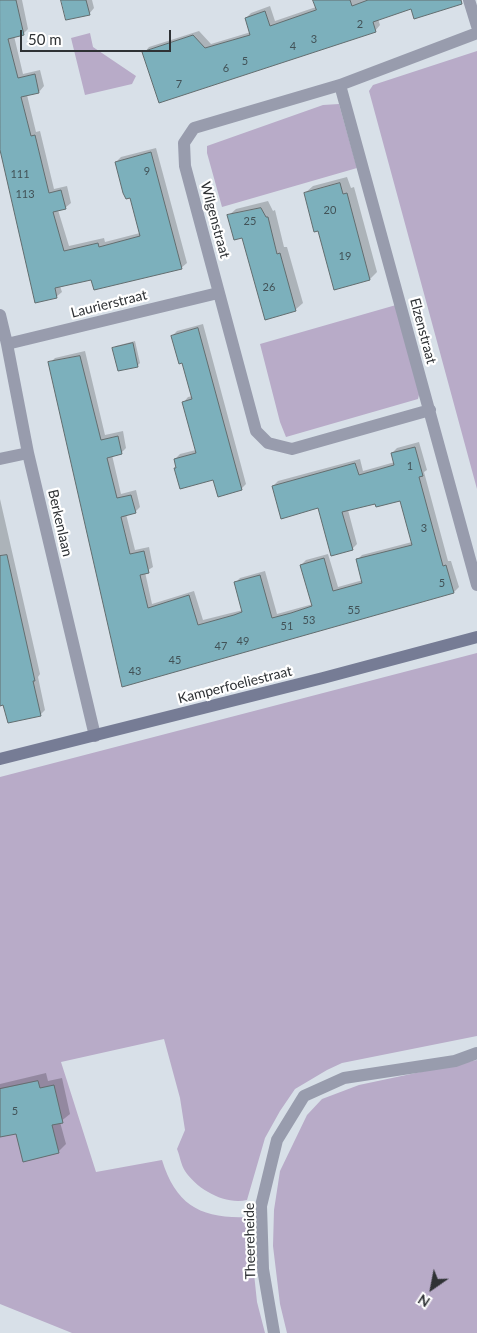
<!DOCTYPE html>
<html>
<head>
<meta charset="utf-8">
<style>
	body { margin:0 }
	#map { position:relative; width:477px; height:1333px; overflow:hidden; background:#d8e0e8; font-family:Lato,sans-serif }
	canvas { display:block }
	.north { position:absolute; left:407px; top:1263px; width:50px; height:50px; -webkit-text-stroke:4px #fff; paint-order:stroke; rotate:213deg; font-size:14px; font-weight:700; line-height:20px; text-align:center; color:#2f3235 }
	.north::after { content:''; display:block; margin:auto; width:18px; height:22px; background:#2f3235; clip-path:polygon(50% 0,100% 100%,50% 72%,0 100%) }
	.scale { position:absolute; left:20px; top:30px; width:151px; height:22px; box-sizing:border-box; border:2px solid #2f3235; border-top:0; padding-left:6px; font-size:15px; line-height:18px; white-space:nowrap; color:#2f3235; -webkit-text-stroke:4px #fff; paint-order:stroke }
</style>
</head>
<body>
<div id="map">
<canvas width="477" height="1333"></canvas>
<div class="north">N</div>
<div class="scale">50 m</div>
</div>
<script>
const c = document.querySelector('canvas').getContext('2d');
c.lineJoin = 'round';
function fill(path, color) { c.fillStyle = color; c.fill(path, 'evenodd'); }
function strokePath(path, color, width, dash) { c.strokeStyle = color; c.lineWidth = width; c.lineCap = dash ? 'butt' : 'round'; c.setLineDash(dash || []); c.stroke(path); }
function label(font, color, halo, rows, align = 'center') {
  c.font = font + ' Lato,sans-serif'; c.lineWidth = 4.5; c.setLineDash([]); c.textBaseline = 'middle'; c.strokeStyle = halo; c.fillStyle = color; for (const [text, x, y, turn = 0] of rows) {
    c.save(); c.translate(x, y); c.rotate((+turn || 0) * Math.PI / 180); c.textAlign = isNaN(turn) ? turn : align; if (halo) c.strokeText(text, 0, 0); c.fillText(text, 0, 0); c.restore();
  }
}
fill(new Path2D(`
	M90,33L93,47L136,76L132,84L85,95L71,38Z
	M477,51V489L369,91L373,85Z
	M339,104L357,168L222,207L207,153V146L323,105Z
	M396,305L420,391L418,399L286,437L280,422L260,344Z
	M477,653V1036L342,1063L327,1070L295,1089L280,1111L265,1138L247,1200C224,1205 197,1189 185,1171C181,1165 180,1156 177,1149L185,1130L180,1098L164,1039L61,1062L96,1172L162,1160C176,1206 202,1219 248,1217L257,1302L265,1333H72L0,1304V777Z
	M477,1060V1333H287L280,1304L273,1246L274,1210L280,1171L307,1115L322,1099L359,1085Z`), '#b8abc8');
fill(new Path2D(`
	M0,0H22L28,29L23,34L14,36L23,74L40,70L44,86L39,92L27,95L36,132L40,131L54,189L67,186L71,203L65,208L58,210L69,246L104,238L105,242L140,233L131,197L116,162L121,157L156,148L187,263L181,268L92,279L60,286L62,292L56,297L0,145Z
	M63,0H92L94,8L89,14Z
	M319,0H446L412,7L378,19L380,25L375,31L160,101L144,53L149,47L199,31L211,44L251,32L246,18L251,13L270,6L275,21L316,7Z
	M347,177L351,188L354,187L377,272L370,279L335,288L319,229L305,193L313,186Z
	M268,201L273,211L275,210L284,247H287L303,303L295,310L228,216L236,209Z
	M203,324L246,484L241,489L177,467L175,459L180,454L196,450L183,403L188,397L193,396L183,362L172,336L177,331Z
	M135,341L140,363L137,366L114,348L116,346Z
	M85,351L105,435L123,431L126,448L121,453L112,455L121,494L136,490L140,507L135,512L126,514L135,550L149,547L153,567L145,572L152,604L194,591L203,620L243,610L235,583L240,578L265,571L277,614L313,604L301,565L306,560L328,554L338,587L363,580L357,560L362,555L412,542L401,500L376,502L348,510L357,544L352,549L318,507L273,486L278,481L360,459L363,471L395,462L392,453L397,448L419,442L427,470L424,472L448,561H451L459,587L454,592L123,685L50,363L55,358Z
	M0,499L40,674L38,677L45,710L40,715L4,703L0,704Z
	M46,1073L48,1081L62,1078L70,1114L60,1122L66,1144L58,1152L17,1132L0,1136V1084Z`), '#0003');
const building = new Path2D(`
	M0,0H16L24,35L8,39L18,78L35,74L39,93L21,97L31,136L35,135L49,193L61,190L66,209L53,212L64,251L98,243L99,247L140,236L130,198L126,199L123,193L115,162L151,152L182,269L94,290L91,280L55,288L57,298L35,303L0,150Z
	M61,0H86L90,15L66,20Z
	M313,0H350L352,6L368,0H461L462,4L414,19L411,9L373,22L376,32L159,103L142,52L193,35L205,48L250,35L245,18L265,11L270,26L316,10Z
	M340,183L343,194L347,193L370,280L334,290L318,231L314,232L304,193Z
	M261,208L266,217H268L277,254L280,253L296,311L265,320L242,238L234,240L227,215Z
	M198,328L242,490L218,497L213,480L180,489L174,468H176L174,459L196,453L182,402L192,399L182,363L179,364L171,336Z
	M133,343L138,367L118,371L112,348Z
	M80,356L101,440L118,436L122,454L107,458L117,498L131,495L136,513L121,517L130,554L144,551L149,573L140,575L148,608L189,595L198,625L234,615L242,612L234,582L260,575L272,618L291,613L312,606L300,565L324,558L333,591L362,583L356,559L412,545L400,501L376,507L375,504L342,512L353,550L331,556L318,508L281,519L272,486L355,463L359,475L394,465L391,453L415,447L423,476L419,477L443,566L446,565L454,593L122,687L48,362Z
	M7,555L35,681H33L41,716L8,723L3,705L0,706V556Z
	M38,1081L40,1088L54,1085L63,1123L52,1125L59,1153L23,1162L16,1134L0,1137V1089Z`);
fill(building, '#7cb0bc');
strokePath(building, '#626d6f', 1);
strokePath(new Path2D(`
	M469,0L477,26
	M340,85L477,585
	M0,315L7,344L28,453L95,736
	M7,344L218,293
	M430,410L292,449L268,443L256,431L185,166L184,143L194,128L340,85L477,33
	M0,459L28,453
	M274,1333L263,1269L261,1206L277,1140L304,1096L344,1078L455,1061L477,1053`), '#989cad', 12);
strokePath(new Path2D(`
	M0,759L323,678L477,637`), '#767c95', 12);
label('11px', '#425257', null, [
	["2",360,24],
	["3",314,39],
	["4",293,46],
	["5",245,61],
	["6",226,68],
	["7",179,84],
	["9",147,171],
	["111",20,174],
	["113",25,194],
	["20",330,210],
	["25",250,221],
	["19",345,256],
	["26",269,287],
	["1",410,466],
	["3",424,528],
	["5",442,583],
	["55",354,610],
	["53",309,620],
	["51",287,626],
	["49",243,641],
	["47",221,646],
	["45",175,660],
	["43",135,671],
	["5",15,1111]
]);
label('14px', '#2f3235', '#fff', [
	["Wilgenstraat",215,220,75],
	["Laurierstraat",109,304,-14],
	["Elzenstraat",423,331,75],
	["Berkenlaan",60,523,77],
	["Kamperfoeliestraat",235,685,-14],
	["Theereheide",250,1241,-91]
]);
</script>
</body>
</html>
